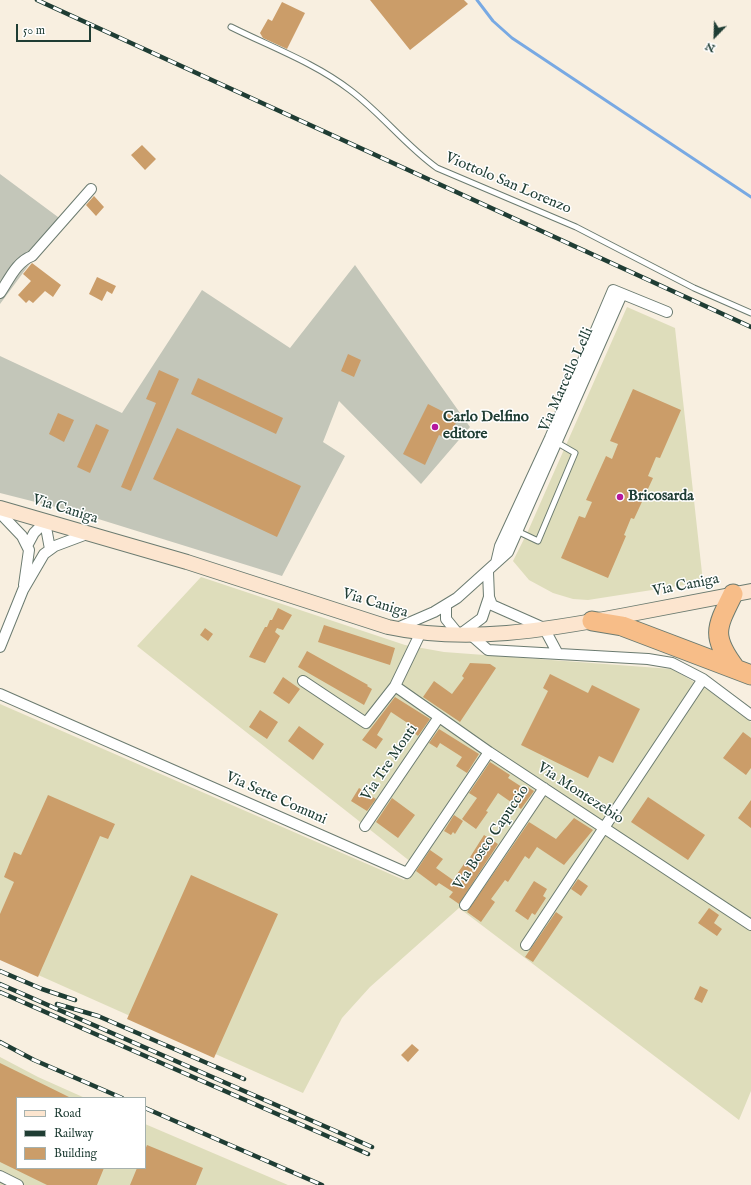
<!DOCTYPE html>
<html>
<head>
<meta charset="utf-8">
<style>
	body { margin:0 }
	#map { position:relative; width:751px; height:1185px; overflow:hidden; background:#f8efe0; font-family:"IM FELL English",serif }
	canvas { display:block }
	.legend { position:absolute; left:16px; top:1097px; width:130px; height:72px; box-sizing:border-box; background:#fff; border:1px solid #a5b1ae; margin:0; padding:5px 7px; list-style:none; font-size:12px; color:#1f3d34 }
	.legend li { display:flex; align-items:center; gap:8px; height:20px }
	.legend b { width:20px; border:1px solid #a5b1ae }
	.north { position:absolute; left:695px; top:16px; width:40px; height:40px; -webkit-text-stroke:3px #fff; paint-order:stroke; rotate:203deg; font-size:11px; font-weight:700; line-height:16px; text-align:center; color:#1f3d34 }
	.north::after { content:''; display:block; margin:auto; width:14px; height:18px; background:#1f3d34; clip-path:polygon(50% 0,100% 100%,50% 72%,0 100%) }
	.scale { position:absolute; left:16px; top:24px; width:75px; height:18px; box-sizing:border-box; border:2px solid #1f3d34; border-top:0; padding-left:5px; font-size:12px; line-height:14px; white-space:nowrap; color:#1f3d34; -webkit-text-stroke:3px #fff; paint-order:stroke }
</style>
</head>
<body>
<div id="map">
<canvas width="751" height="1185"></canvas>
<ul class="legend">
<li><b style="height:5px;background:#fce5cf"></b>Road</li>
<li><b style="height:5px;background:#1f3d34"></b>Railway</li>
<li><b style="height:11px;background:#cb9d69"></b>Building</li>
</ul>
<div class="north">N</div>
<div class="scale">50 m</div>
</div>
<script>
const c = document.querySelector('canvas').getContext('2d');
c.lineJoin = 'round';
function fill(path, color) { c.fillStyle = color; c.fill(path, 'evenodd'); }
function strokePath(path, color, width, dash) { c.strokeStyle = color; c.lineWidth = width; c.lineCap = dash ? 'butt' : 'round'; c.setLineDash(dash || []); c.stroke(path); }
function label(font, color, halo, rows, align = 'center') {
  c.font = font + ' "IM FELL English",serif'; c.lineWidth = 3; c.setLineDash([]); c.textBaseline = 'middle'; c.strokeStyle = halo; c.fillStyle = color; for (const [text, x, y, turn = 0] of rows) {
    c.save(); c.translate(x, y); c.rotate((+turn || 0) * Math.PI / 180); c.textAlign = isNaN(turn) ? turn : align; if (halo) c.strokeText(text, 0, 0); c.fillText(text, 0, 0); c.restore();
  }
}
fill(new Path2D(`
	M627,307L675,328L703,582L588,600L573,599L553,593L529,580L513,561L528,531Z
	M201,577L405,645L444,652L672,669L708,690L751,722V1091L739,1120L459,908L370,987L342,1018L303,1093L0,958V704L404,880L416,866L137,646Z
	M0,1057L38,1077L85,1098H17V1168H145V1124L288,1185H0Z`), '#deddbb');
fill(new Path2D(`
	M0,174L62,220L0,304Z
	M355,265L470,427L421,484L339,401L323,442L345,456L282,576L79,513L0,493V356L122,413L202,290L290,348Z`), '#c3c6b9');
strokePath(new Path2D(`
	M477,0L493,21L512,38L751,197`), '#78a9e3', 3);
fill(new Path2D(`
	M370,0H464L468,4L410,50Z
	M282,2L305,13L287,49L263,38L260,33L268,19L272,21Z
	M142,145L156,159L145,170L131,155Z
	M94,196L104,207L96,216L86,205Z
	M32,263L61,285L53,297L45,291L33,303L29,300L26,303L18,295L31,281L23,274Z
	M97,277L116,286L112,294L107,291L102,301L89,294Z
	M348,354L361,360L354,377L341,371Z
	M159,370L179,379L131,491L121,487L156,403L146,399Z
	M198,378L283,418L276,434L191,394Z
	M633,389L681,410L660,458L656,457L648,476L653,478L634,519L631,518L624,535L626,536L608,578L561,558L579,516L585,518L592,502L586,500L606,456L612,459L618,444L610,441Z
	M428,404L458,419L447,439L439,435L425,465L403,454Z
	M58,413L74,420L64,442L49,434Z
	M96,424L109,430L90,473L77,467Z
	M177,428L301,486L277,537L153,479Z
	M278,608L292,615L283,630L277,628L275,632L280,636L265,663L249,657L265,627H267L270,620H272Z
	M324,625L395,648L390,665L318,642Z
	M205,628L213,634L208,641L200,635Z
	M307,651L368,685L367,686L372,689L364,705L298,667Z
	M470,663L490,664L496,668L460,722L423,697L434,681L452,694L464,678L462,676Z
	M550,674L588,693L592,685L640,709L613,763L599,756L588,778L521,745L548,691L543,688Z
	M283,677L300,689L289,704L273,693Z
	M395,697L430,719L418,736L413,732L415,728L391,712L377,735L383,739L376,749L362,740Z
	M260,710L278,722L267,739L249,727Z
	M299,726L324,744L313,760L288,741Z
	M439,729L479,754L467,773L456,766L462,757L440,743L437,748L429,743Z
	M743,732L751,738V768L746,775L723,758Z
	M490,762L510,775L508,778L525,789L526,786L534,791L521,809L498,793L486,811L488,812L476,829L462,819L477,798L469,793Z
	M359,788L376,799L367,811L351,801Z
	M48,795L115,824L108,839L100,836L38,977L0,960V914L14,882L4,877L14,852L21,855Z
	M648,797L705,835L688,860L631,822Z
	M392,798L415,815L398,838L376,822Z
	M751,800V828L738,818Z
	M454,815L463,821L455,834L453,832L451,835L444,831Z
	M574,818L593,830L564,865L537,847L529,859L525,856L508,882L505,880L491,899L495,902L481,922L467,912L529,822L556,839Z
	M484,835L498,844L459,904L449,897L453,892L439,883L436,886L416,871L430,850L443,859L436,868L453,880L466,861L467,862Z
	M191,875L278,914L214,1058L127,1019Z
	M578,879L588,886L581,896L571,889Z
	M534,881L547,889L543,896L546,898L535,915L532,913L528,920L515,911Z
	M709,908L719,915L714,923L722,929L717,936L698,923Z
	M556,912L563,917L533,962L525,957Z
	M700,986L708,990L702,1003L694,999Z
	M412,1044L419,1050L408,1062L401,1055Z
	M0,1063L71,1098H17V1168H104L97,1185H47L0,1162Z
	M147,1145L203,1168L196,1185H130L137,1168H145V1150Z`), '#cb9d69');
const lane = new Path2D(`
	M231,27C271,47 315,63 350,90C381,113 405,145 437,168L576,227L694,288L751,313
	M517,531L538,541L575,453L556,442`);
const street = new Path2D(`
	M0,293C9,280 16,262 32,256L91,189
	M0,513L22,536L29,550L24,585
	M27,546L34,533L45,522L50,549
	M496,563L500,546L550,438L613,290L667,312
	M488,572L489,597L492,605L544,628L558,654
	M446,605V619L459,635L482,618L489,597
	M397,628L434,612L457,598L508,552L622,294
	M420,634L395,686L489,752L751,925
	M472,636L488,650L648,659L672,663L703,679L751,715
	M0,647L23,590L44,554L55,546L87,534
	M303,681L366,723L395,686
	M0,694L407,873L489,752
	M365,826L439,717
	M465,905L544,788
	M526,945L703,679
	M0,1176L18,1185`);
const secondary = new Path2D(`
	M0,508L187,562L388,627C467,644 547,630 626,615C667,607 709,599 751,591`);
const highway = new Path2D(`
	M733,594C716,628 711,636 735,668
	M592,621L622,626L751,675`);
strokePath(lane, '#6b7b70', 7);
strokePath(street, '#6b7b70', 12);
strokePath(secondary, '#6b7b70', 16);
strokePath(highway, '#6b7b70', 21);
strokePath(lane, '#fff', 5);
strokePath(street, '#fff', 10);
strokePath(secondary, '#fce5cf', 14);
strokePath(highway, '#f7bd88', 19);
const rail = new Path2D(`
	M37,0L751,327
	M0,971L42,989L75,1000
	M0,984L372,1147
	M0,992L368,1154
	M57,1004L98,1016L244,1079
	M0,1042L34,1060L122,1098
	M145,1108L322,1185`);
strokePath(rail, '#1f3d34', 4.5);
strokePath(rail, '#fff', 3, [9]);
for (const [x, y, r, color] of [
	[435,427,4,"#b5179e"],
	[620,497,4,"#b5179e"]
]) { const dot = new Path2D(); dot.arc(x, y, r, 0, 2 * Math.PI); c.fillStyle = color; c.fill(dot); strokePath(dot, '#fff', 1.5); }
label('15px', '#1f3d34', '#fff', [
	["Viottolo San Lorenzo",508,184,23],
	["Via Marcello Lelli",567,380,-66],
	["Via Caniga",65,510,17],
	["Via Caniga",686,586,-11],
	["Via Caniga",375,604,17],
	["Via Tre Monti",390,763,-56],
	["Via Montezebio",580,794,33],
	["Via Sette Comuni",276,799,24],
	["Via Bosco Capuccio",492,838,-56]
]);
label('bold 15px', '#1f3d34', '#fff', [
	["Carlo Delfino",443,418],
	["editore",443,435],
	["Bricosarda",628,497]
], 'left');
</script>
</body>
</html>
